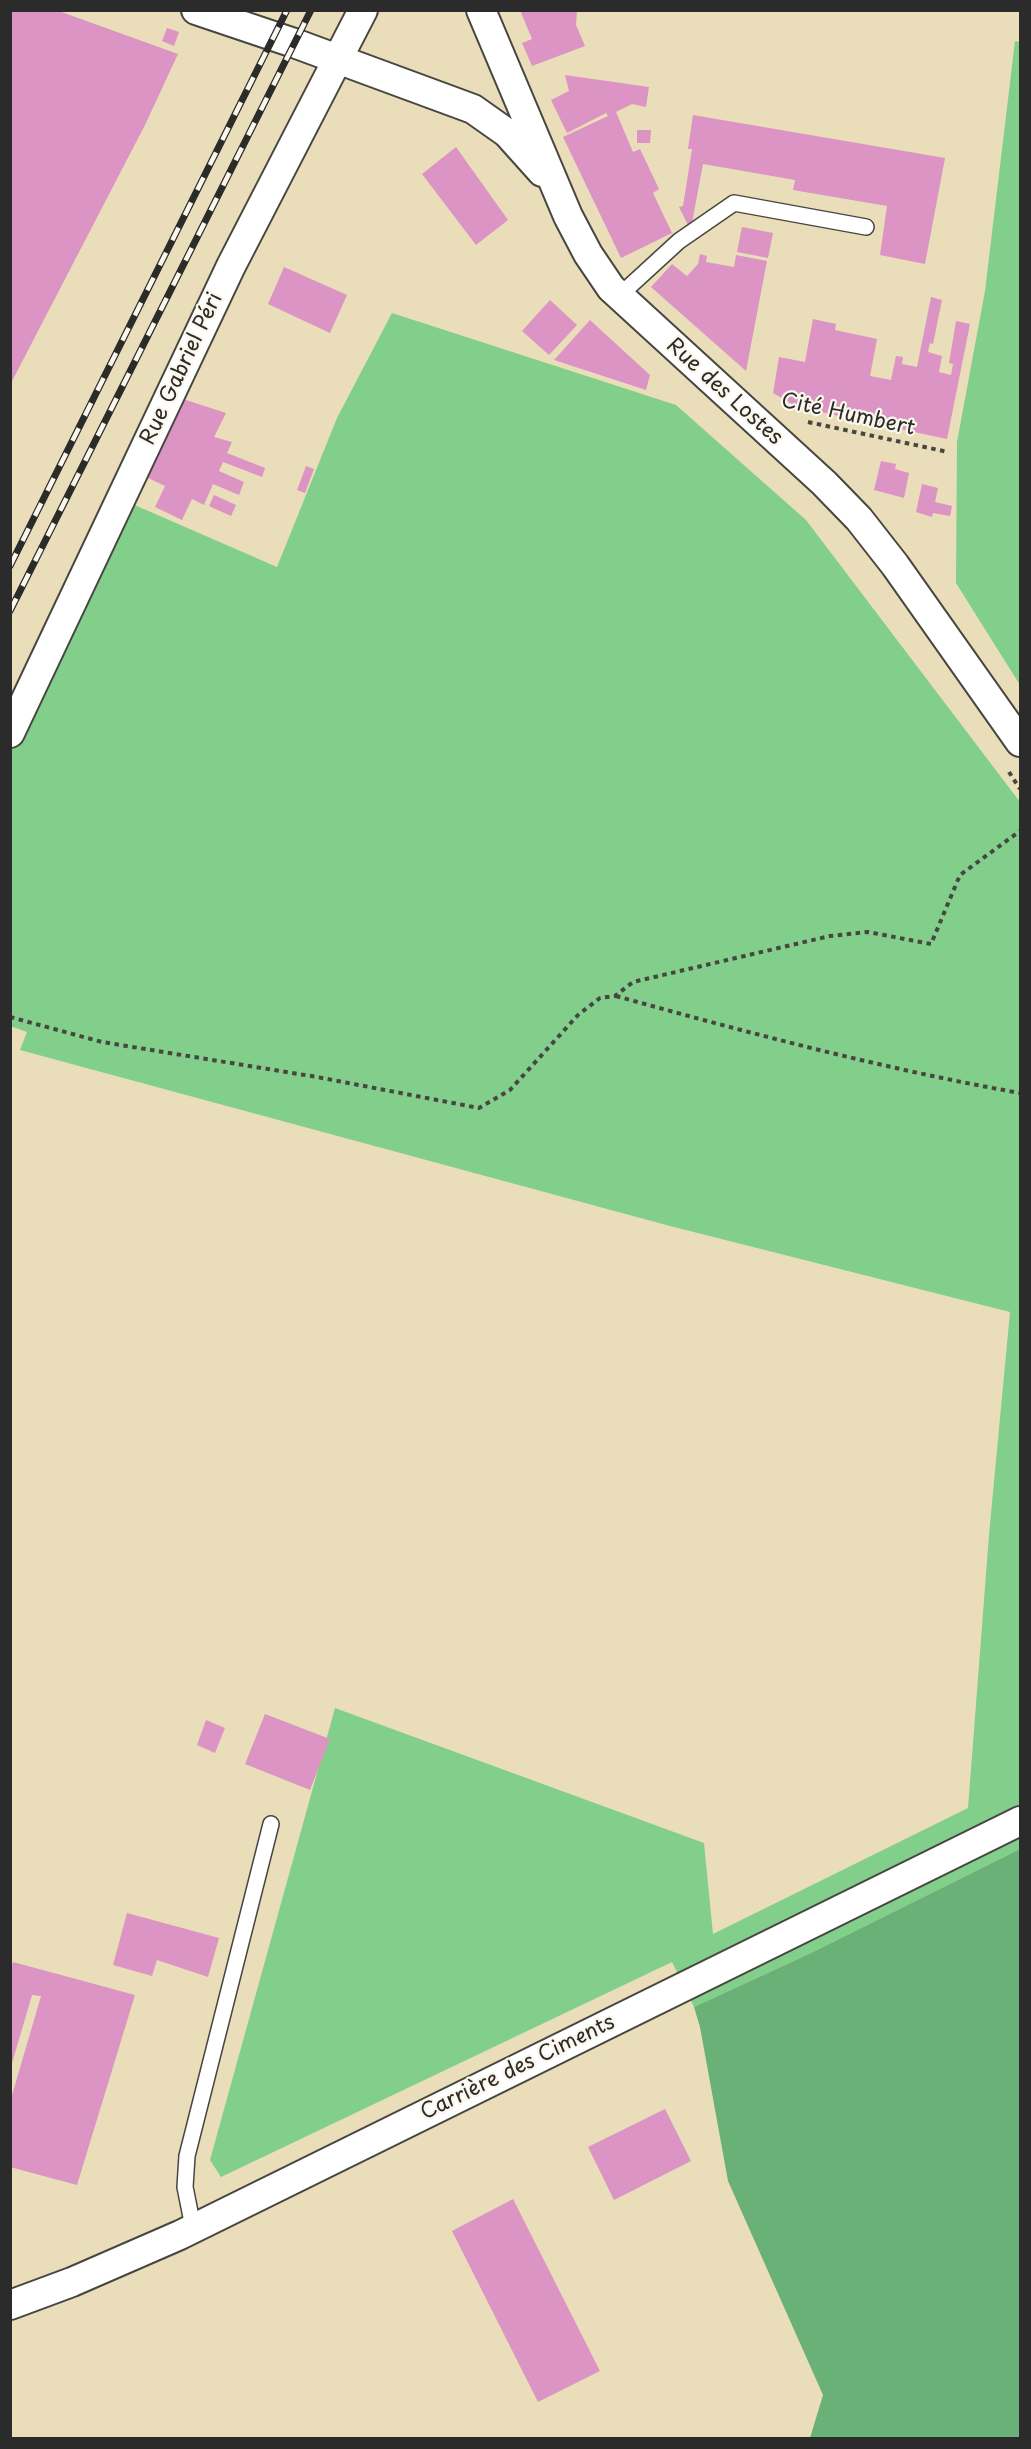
<!DOCTYPE html>
<html>
<head>
<meta charset="utf-8">
<style>
	body { margin:0 }
	#map { position:relative; width:1031px; height:2449px; overflow:hidden; background:#e9deb9; font-family:"Playpen Sans",sans-serif }
	canvas { display:block }
	.frame { position:absolute; inset:0; border:12px solid #2b2b2b; pointer-events:none }
</style>
</head>
<body>
<div id="map">
<canvas width="1031" height="2449"></canvas>
<div class="frame"></div>
</div>
<script>
const c = document.querySelector('canvas').getContext('2d');
c.lineJoin = 'round';
function fill(path, color) { c.fillStyle = color; c.fill(path, 'evenodd'); }
function strokePath(path, color, width, dash) { c.strokeStyle = color; c.lineWidth = width; c.lineCap = dash ? 'butt' : 'round'; c.setLineDash(dash || []); c.stroke(path); }
function label(font, color, halo, rows, align = 'center') {
  c.font = font + ' "Playpen Sans",sans-serif'; c.lineWidth = 4.5; c.setLineDash([]); c.textBaseline = 'middle'; c.strokeStyle = halo; c.fillStyle = color; for (const [text, x, y, turn = 0] of rows) {
    c.save(); c.translate(x, y); c.rotate((+turn || 0) * Math.PI / 180); c.textAlign = isNaN(turn) ? turn : align; if (halo) c.strokeText(text, 0, 0); c.fillText(text, 0, 0); c.restore();
  }
}
fill(new Path2D(`
	M1015,41L1020,42V685L956,583L957,442L985,291Z
	M392,313L676,405L806,520L1020,802V1849L811,1953L694,2007L672,1962L221,2177L210,2160L335,1708L704,1843L713,1934L968,1808L989,1535L1010,1312L670,1226L20,1050L27,1032L10,1026V697L107,493L277,567L337,418Z`), '#82ce8b');
fill(new Path2D(`
	M1020,1849V2438H810L823,2395L728,2181L700,2027L694,2007L811,1953Z`), '#69b177');
fill(new Path2D(`
	M10,10H56L178,54L145,125L10,385Z
	M520,10H577L576,25L585,46L532,66L522,43L532,39Z
	M167,28L179,32L174,46L162,41Z
	M565,75L649,87L646,107L632,104L616,112L633,152L640,149L659,189L653,193L672,233L621,258L563,137L608,116L606,113L567,133L551,100L569,91Z
	M693,115L945,158L925,264L880,255L887,206L793,190L795,180L703,164L692,223L688,225L679,207L683,206L692,149H688Z
	M637,130H651L650,143H637Z
	M456,147L508,220L476,245L422,174Z
	M742,227L773,233L768,258L737,252Z
	M700,254L707,256L706,262L734,267L736,255L767,261L746,371L651,287L672,264L687,276L698,264Z
	M284,267L347,295L330,333L268,304Z
	M931,297L942,300L933,344L930,343L928,352L942,356L939,372L951,375L953,364L949,363L956,321L970,324L947,439L797,407L773,393L779,357L805,362L813,319L836,324L835,330L877,339L870,376L891,380L896,356L903,357L902,364L917,367Z
	M550,300L577,325L549,355L522,331Z
	M590,320L650,375L646,390L554,360Z
	M183,399L226,413L214,437L232,442L227,453L265,468L262,477L223,462L219,471L244,482L239,495L213,484L204,505L192,499L182,520L155,507L165,486L146,477Z
	M881,461L896,464L895,469L909,473L904,498L874,490Z
	M306,466L314,469L305,493L297,490Z
	M922,484L938,488L935,502L952,506L950,516L933,513L932,517L916,512Z
	M214,495L236,505L231,516L209,506Z
	M265,1714L330,1739L310,1790L245,1764Z
	M206,1720L225,1728L215,1753L197,1745Z
	M127,1913L219,1938L208,1977L157,1960L152,1976L113,1965Z
	M13,1962L135,1995L77,2185L10,2167V2102L41,1996L32,1995L10,2070V1971Z
	M665,2109L691,2161L614,2200L588,2147Z
	M513,2199L600,2371L538,2402L452,2231Z`), '#db94c3');
const service = new Path2D(`
	M619,296L679,241L734,203L866,227
	M193,2227L185,2187L187,2156L271,1824`);
const minor = new Path2D(`
	M196,10L294,43L473,109L507,133L542,172
	M481,10L568,216L588,254L611,288L824,483L859,519L895,565L1020,742
	M10,733L231,266L363,10
	M10,2305L72,2282L180,2235L1020,1821`);
strokePath(service, '#484640', 18);
strokePath(minor, '#484640', 32);
strokePath(new Path2D(`
	M808,422L948,452
	M1009,772L1020,789
	M616,996C749,1033 884,1069 1020,1093
	M10,1017L102,1042L317,1077L479,1108L510,1090L578,1015L600,998L615,996L633,982L830,936L868,932L931,944L960,875L1020,831`), '#484640', 4, [4.5, 4.5]);
strokePath(service, '#fff', 15);
strokePath(minor, '#fff', 28);
const rail = new Path2D(`
	M10,566L287,10
	M10,611L311,10`);
strokePath(rail, '#2b2b2b', 7);
strokePath(rail, '#fbf7ec', 4.5, [14]);
label('21px', '#2b2b2b', '#fbf7ec', [
	["Rue Gabriel Péri",182,369,-65],
	["Rue des Lostes",724,392,42],
	["Cité Humbert",848,415,12],
	["Carrière des Ciments",518,2068,-26]
]);
</script>
</body>
</html>
